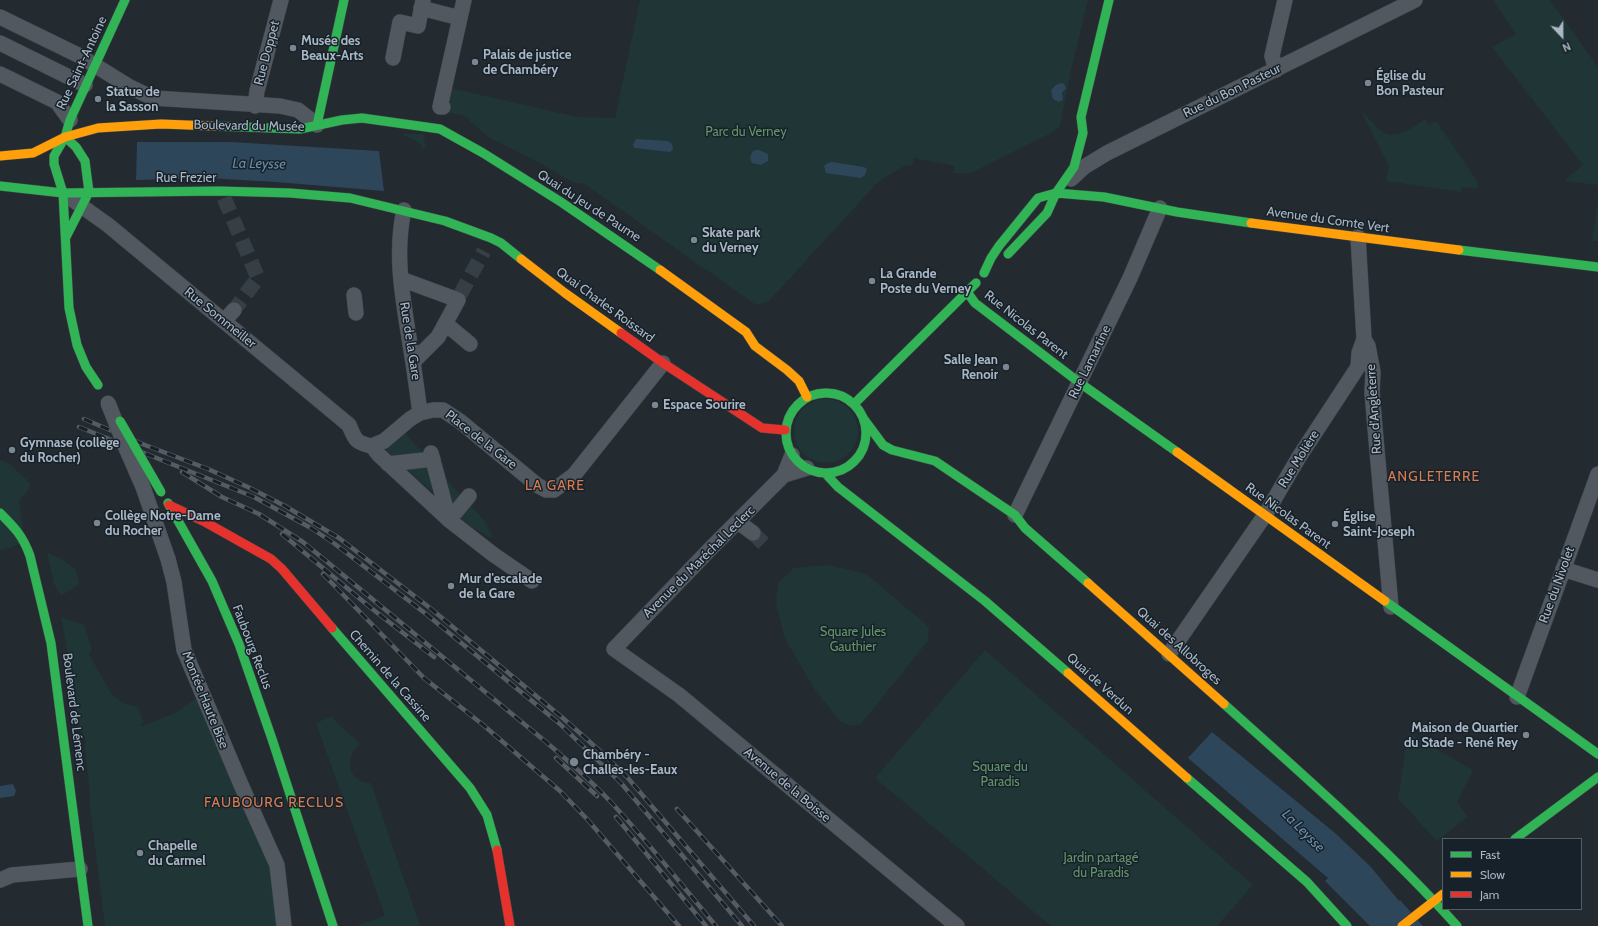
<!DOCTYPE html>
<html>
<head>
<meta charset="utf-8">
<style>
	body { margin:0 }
	#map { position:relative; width:1598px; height:926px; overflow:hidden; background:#232a30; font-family:Cabin,sans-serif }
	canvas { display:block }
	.legend { position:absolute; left:1442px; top:838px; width:140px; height:72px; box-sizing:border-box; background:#17212a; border:1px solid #525d68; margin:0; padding:5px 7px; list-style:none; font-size:12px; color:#aab7c4 }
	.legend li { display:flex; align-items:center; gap:8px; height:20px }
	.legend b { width:20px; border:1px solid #525d68 }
	.north { position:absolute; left:1542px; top:16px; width:40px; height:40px; -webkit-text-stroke:3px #17212a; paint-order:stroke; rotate:158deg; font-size:11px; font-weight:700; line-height:16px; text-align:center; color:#aab7c4 }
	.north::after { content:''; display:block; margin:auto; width:14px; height:18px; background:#aab7c4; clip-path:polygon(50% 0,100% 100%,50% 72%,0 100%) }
</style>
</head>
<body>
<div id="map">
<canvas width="1598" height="926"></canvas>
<ul class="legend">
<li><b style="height:5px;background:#30b455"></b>Fast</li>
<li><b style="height:5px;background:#ff9f0a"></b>Slow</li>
<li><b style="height:5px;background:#e5322d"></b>Jam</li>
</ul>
<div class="north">N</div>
</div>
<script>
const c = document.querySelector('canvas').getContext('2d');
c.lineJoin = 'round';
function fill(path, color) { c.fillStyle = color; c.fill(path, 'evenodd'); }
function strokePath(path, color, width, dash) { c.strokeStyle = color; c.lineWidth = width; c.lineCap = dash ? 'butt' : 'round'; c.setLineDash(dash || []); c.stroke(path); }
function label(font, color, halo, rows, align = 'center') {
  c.font = font + ' Cabin,sans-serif'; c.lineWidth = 3; c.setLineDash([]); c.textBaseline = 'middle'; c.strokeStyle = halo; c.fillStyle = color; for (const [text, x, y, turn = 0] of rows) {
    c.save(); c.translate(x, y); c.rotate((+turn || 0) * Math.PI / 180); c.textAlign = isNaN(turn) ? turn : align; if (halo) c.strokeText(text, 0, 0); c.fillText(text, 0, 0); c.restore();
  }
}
fill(new Path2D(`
	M640,0H1088L1072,66L1060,126L1051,133L971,173H954L955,166L914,158L912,166L906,165L879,181L769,301L756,305L583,183H574L540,163L490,138L463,115L446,112L451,88L577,117L615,118Z
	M1493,0H1550L1598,67V185L1564,181L1583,165L1492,47L1516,34Z
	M1361,112C1368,117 1372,121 1377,127C1391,144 1412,128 1425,119L1429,125L1436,121L1478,182L1477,189L1462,187L1461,192L1386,181L1389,166Z
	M401,134H425L424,140L427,147L423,148L418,142Z
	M1598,198V241H1592Z
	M794 431a32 32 0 1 1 64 0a32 32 0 1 1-64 0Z
	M405,433L425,455L394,458L385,450Z
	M0,460L10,464L30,483L29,489L19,501L25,542L12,547L0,550Z
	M428,464L435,494L402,466Z
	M439,471L463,497L452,510Z
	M468,503L485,521L492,536L491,538L456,518Z
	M47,552L63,560L76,570L79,584L61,596L54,584Z
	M828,565L866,574L929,627L928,641L861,724L851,726L841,722L815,690L785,639L776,604L778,583L794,568Z
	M61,617L84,625L92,649L89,654L111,693L123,703L138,707L143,722L141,727L175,713L197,698L273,871L278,926H105L89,799L90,794L85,746L86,743L77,718L71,670Z
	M985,650L1253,885L1217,926H1051L875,778Z
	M333,716L337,723L360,743C344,757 347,783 371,783L420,926H355L385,916L316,723Z
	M1408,733L1473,770L1457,802L1468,817L1437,841L1398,799Z`), '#203536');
fill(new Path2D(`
	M1061,83L1064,84L1066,88L1062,93L1063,100L1059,102L1053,99L1051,90L1056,85Z
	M636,139L668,141L672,144L673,149L670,152L634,148L633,145Z
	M137,142H231L379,151L384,191L276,182L207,178L136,180Z
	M755,150H759L768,154V161L761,165L752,163L750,158L752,152Z
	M832,162L864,167L867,169L865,175L861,178L826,173L824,166L828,163Z
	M1212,732L1335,833L1370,866L1399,901L1400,900L1423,926H1370L1325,881L1328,878L1188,758Z
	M13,784L16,791L14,796L0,798V786Z`), '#2e465a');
strokePath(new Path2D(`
	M224,198L258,278L234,310
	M460,295L484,251
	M753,533L769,549`), '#373f46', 15, [15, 8]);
const street = new Path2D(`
	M421,8L460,18
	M0,17L80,56L130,87L153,98L280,106L298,110L317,125
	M0,43L85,85
	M393,58L400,22L418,26L423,0
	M1276,70L1272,56L1285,0
	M0,74L57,102L70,120
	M255,106L257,91L281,0
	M443,107H440L464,0
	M1071,179L1084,167L1107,153L1415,0
	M73,200L108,225L349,425C355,440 356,443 372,446
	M404,210C394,255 403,299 410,344C414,367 417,390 420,413
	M1358,237L1364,339L1368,346L1373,372L1372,392L1375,428L1391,607
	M401,279L458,300L438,337L413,362
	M354,295L356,313
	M224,321L234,310
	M446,324L470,344
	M372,446L384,441L410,419L420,413L433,410H443L461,422L537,485L546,490H554L574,475L663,363
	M372,446L379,455L449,520L494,555L532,581
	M431,453L449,520
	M792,455L784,475L713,546L614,649L679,695L957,926
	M388,464L433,459
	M784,475L807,468
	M143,487L168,559L174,582L184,650L242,787L277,865L284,926
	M1015,515L1130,278L1160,208
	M449,520L469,496
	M738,522L753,533
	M1563,569L1598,580
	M1169,654L1265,515L1299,457L1358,367L1359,353L1364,339
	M1517,697L1598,474
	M0,880L12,875L80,869`);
const fast = new Path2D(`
	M317,125L344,0
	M214,126L300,129L342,120L362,118L440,129L483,153L561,202L660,270
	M65,137L76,147L85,161L89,192L66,237
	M0,186L63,193L219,191L290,193L350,198L445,221L491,238L501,243L521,259
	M1459,250L1598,267
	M1008,254L1047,213L1056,193L1074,167L1083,133L1081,117L1109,0
	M984,273L991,258L999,246L1038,198L1056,193L1104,197L1177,212L1251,223
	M967,292L975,303L1080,383L1177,452
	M98,385L86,367L77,345L69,308L63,193L54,164V156L65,137L70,120L125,0
	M786 433a40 40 0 1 1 80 0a40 40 0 1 1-80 0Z
	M854,404L976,283
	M863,418L883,445L892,450L935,461L1015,515L1025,528L1088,583
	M825,473L838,487L985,601L1068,673
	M168,503L212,581L239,644L272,739L333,926
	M0,513C15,528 23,536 30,556L51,643L88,926
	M1385,601L1598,754
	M332,628L470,788L487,815L497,850
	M1224,704C1304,776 1385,846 1457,926
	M1187,778L1307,882L1347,926
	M1515,839L1598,777`);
const slow = new Path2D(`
	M0,156L33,153L65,137L98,128L161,124L214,126
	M1251,223L1459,250
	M521,259L565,293L621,333
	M660,270L746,332L755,346L787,370L799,381L807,397
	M1177,452L1385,601
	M1088,583L1224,704
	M1068,673L1187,778
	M1402,926L1443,894`);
const jam = new Path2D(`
	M621,333L663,363L762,428L785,430
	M169,505L205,522L271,559L282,569L332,628
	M497,850L510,926`);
strokePath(street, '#3f454a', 16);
strokePath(fast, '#3f454a', 10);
strokePath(slow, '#3f454a', 10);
strokePath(jam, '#3f454a', 10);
strokePath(street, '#52585f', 15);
strokePath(fast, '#30b455', 9);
strokePath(slow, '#ff9f0a', 9);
strokePath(jam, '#e5322d', 9);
const rail = new Path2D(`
	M84,419L145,445L208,469L250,488L285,506L339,538L430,608L564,719L600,751L627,777L754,926
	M79,427L254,497L311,528L335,544L426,614L560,724L621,783L742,926
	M182,472L222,497L259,514L303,542L546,742C567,760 588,778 607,798C646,839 680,883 716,926
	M282,534L371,608L434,657
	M323,574L424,678L482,724L560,791L587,819L679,926
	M556,758L597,796
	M677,809L782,926
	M616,817L706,926`);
strokePath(rail, '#565c62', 4.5);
strokePath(rail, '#17212a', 3, [9]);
const streetBridge = new Path2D(`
	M108,403L126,448L143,487`);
const fastBridge = new Path2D(`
	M120,421L161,492`);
strokePath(streetBridge, '#3f454a', 16, []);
strokePath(fastBridge, '#3f454a', 10, []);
strokePath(streetBridge, '#52585f', 15);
strokePath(fastBridge, '#30b455', 9);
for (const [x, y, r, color] of [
	[293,48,4,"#7b8690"],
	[475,62,4,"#7b8690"],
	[1368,83,4,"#7b8690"],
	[98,99,4,"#7b8690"],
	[694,240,4,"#7b8690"],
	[872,281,4,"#7b8690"],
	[1006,367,4,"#7b8690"],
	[655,405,4,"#7b8690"],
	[12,450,4,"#7b8690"],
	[97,523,4,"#7b8690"],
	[1335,524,4,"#7b8690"],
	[451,586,4,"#7b8690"],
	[1526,735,4,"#7b8690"],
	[574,762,5,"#7b8690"],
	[140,853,4,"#7b8690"]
]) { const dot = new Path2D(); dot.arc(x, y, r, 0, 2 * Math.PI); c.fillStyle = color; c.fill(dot); strokePath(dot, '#17212a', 1.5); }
label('bold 13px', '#aab7c4', '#17212a', [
	["Musée des",301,41],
	["Beaux-Arts",301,56],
	["Palais de justice",483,55],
	["de Chambéry",483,70],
	["Église du",1376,76],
	["Bon Pasteur",1376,91],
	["Statue de",106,92],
	["la Sasson",106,107],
	["Skate park",702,233],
	["du Verney",702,248],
	["La Grande",880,274],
	["Poste du Verney",880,289],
	["Salle Jean",998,360,"right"],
	["Renoir",998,375,"right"],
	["Espace Sourire",663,405],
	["Gymnase (collège",20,443],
	["du Rocher)",20,458],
	["Collège Notre-Dame",105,516],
	["du Rocher",105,531],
	["Église",1343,517],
	["Saint-Joseph",1343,532],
	["Mur d'escalade",459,579],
	["de la Gare",459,594],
	["Maison de Quartier",1518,728,"right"],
	["du Stade - René Rey",1518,743,"right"],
	["Chambéry -",583,755],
	["Challes-les-Eaux",583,770],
	["Chapelle",148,846],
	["du Carmel",148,861]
], 'left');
label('13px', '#aab7c4', '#17212a', [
	["Rue Doppet",267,53,-75],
	["Rue Saint-Antoine",82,63,-65],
	["Rue du Bon Pasteur",1232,91,-26],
	["Boulevard du Musée",249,126,1],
	["Rue Frezier",186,178],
	["Quai du Jeu de Paume",589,206,33],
	["Avenue du Comte Vert",1328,220,8],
	["Quai Charles Roissard",605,305,36],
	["Rue Sommeiller",220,318,39],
	["Rue Nicolas Parent",1026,325,38],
	["Rue de la Gare",410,341,81],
	["Rue Lamartine",1090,362,-64],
	["Rue d'Angleterre",1374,409,-94],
	["Place de la Gare",481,440,38],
	["Rue Molière",1299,459,-58],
	["Rue Nicolas Parent",1288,516,36],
	["Avenue du Maréchal Leclerc",699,562,-45],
	["Rue du Nivolet",1557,585,-70],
	["Quai des Allobroges",1179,646,42],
	["Faubourg Reclus",252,647,69],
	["Chemin de la Cassine",390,676,49],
	["Quai de Verdun",1100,684,42],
	["Montée Haute Bise",205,700,68],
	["Boulevard de Lémenc",74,712,83],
	["Avenue de la Boisse",787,785,40]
]);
label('13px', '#629468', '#17212a', [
	["Parc du Verney",746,132],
	["Square Jules",853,632],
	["Gauthier",853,647],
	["Square du",1000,767],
	["Paradis",1000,782],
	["Jardin partagé",1101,858],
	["du Paradis",1101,873]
]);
label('italic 14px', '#698caa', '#17212a', [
	["La Leysse",259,164,1],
	["La Leysse",1303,831,45]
]);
c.letterSpacing = '1px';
label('14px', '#d87c52', '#17212a', [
	["ANGLETERRE",1434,477],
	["LA GARE",555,486],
	["FAUBOURG RECLUS",274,803]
]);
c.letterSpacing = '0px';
</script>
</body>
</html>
